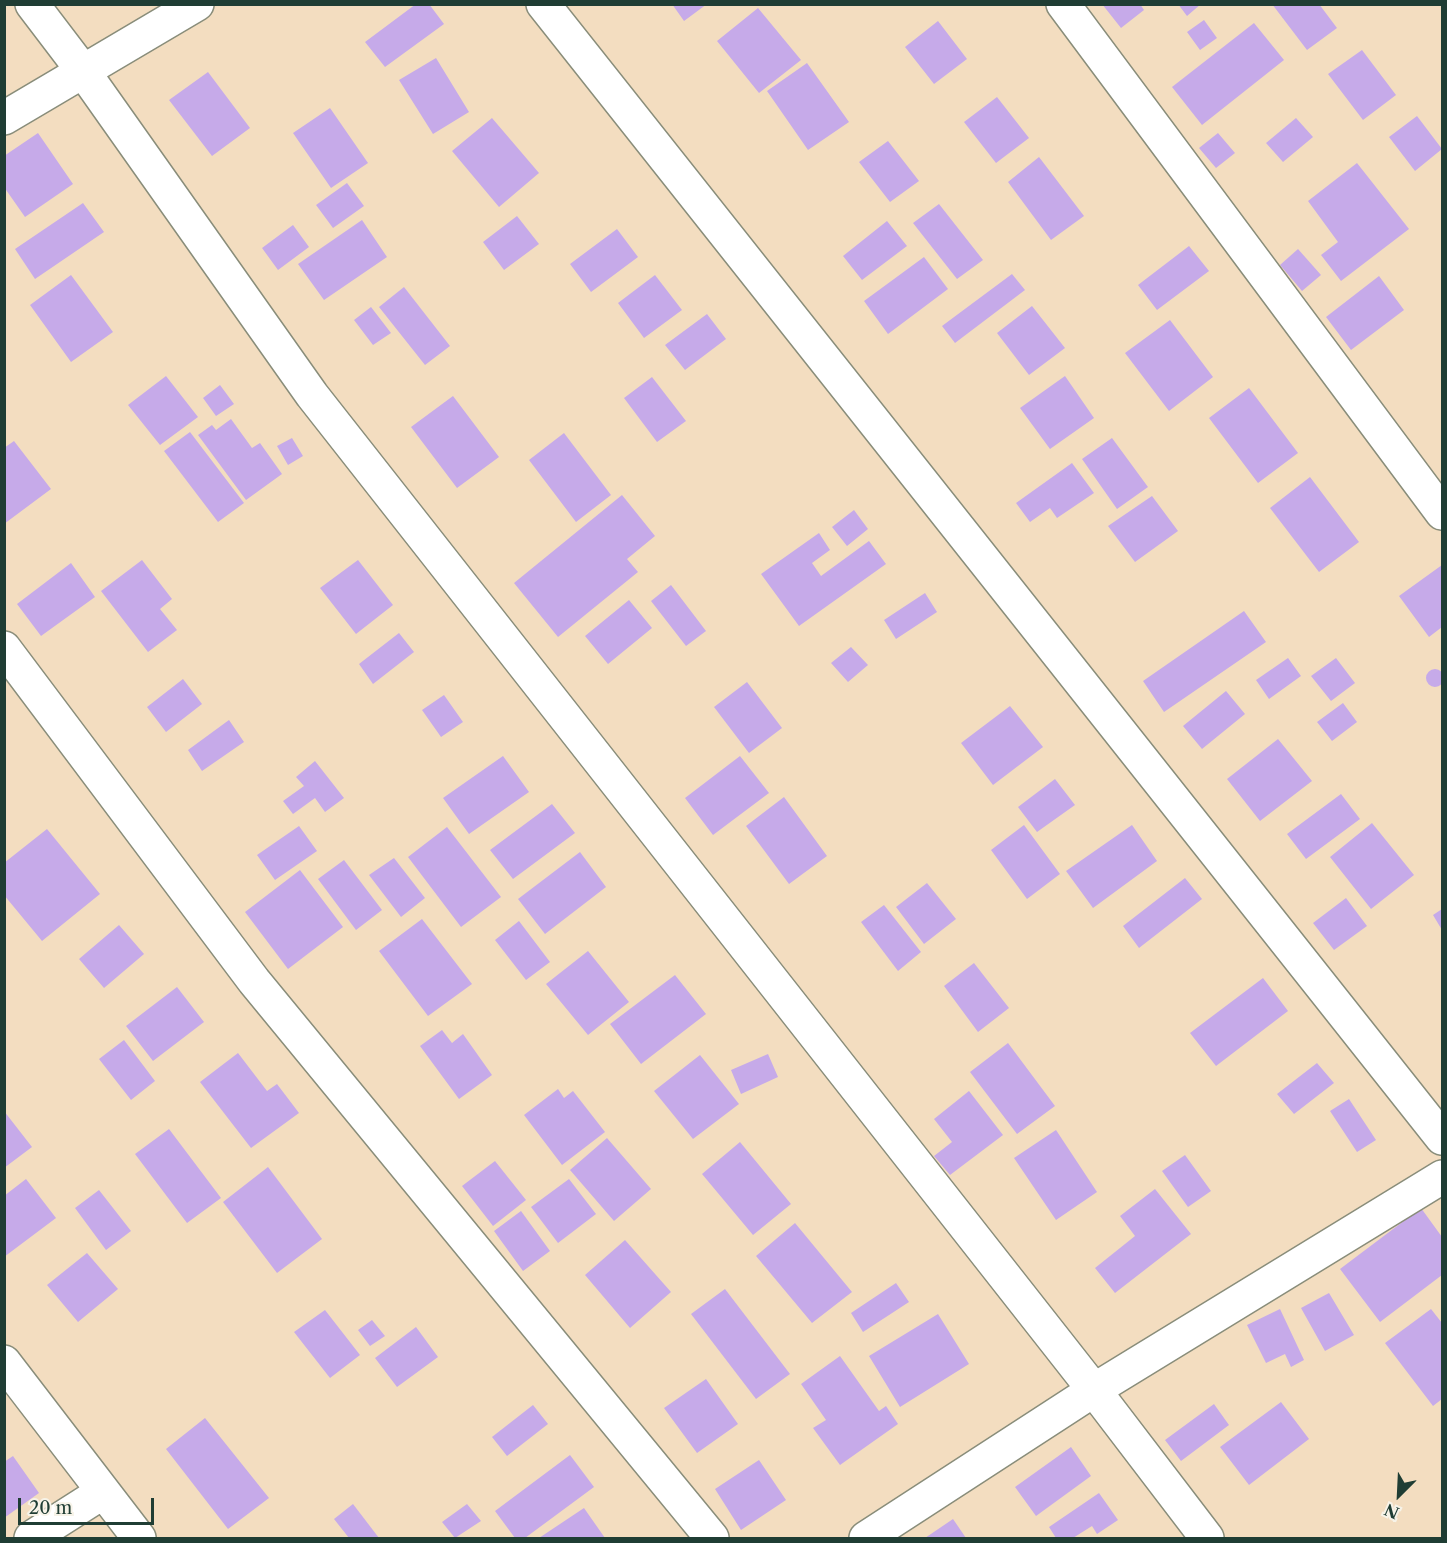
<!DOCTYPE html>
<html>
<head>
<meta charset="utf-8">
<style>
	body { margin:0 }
	#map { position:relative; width:1447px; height:1543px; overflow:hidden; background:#f3ddc0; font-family:"Libre Caslon Text",serif }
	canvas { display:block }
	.frame { position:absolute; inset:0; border:6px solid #1f3d34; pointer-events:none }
	.north { position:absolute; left:1369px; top:1465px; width:60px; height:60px; -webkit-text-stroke:4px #f7f3e8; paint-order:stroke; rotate:204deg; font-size:16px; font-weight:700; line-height:24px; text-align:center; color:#1f3d34 }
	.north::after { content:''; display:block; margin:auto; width:21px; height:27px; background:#1f3d34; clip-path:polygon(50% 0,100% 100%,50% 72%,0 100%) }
	.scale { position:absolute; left:18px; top:1498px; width:136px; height:27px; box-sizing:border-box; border:3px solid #1f3d34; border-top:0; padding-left:8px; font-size:18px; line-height:21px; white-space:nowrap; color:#1f3d34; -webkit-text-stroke:4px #f7f3e8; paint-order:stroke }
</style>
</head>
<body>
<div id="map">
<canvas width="1447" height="1543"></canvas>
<div class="frame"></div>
<div class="north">N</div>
<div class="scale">20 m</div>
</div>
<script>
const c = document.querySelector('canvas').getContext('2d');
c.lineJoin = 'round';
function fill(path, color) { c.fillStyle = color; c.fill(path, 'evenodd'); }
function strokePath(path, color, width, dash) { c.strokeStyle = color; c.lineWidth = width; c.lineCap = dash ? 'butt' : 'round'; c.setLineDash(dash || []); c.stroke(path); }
fill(new Path2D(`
	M416,4H429L444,24L385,67L365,42Z
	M672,4H707L684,21Z
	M1102,4H1140L1144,10L1121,28Z
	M1178,4H1201L1187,16Z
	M1272,4H1319L1337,28L1307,50Z
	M758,8L801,60L759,93L717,41Z
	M1204,20L1217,38L1200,50L1187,32Z
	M938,21L967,59L934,84L905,47Z
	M1254,23L1284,60L1202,125L1172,87Z
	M1362,50L1396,95L1363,120L1328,74Z
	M436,58L469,112L433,134L399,80Z
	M807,63L849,122L808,150L767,91Z
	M208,72L250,128L212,156L169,100Z
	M997,97L1029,138L996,163L964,122Z
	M330,108L368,163L331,188L293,133Z
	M1417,116L1442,149L1415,171L1389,137Z
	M492,118L539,173L499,207L452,151Z
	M1296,118L1313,137L1283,162L1266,143Z
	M38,133L73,184L25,217L4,187V156Z
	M1218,133L1235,153L1216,168L1199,148Z
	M888,141L919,181L890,202L859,162Z
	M1039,157L1084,216L1051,240L1008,182Z
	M1357,163L1409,229L1341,281L1321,255L1338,242L1308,201Z
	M347,183L364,206L333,228L316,205Z
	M83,203L104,232L35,279L15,249Z
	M939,204L983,260L957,279L913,223Z
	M517,216L539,244L504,270L483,242Z
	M362,220L387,257L324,300L298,264Z
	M887,221L907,246L862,280L843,256Z
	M293,225L309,247L278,270L262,248Z
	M617,229L638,257L591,292L570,264Z
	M1189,246L1209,271L1157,310L1138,285Z
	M1298,249L1321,275L1302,291L1280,265Z
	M924,257L948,289L888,334L864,301Z
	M1012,274L1025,290L955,343L942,326Z
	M71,275L113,332L71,362L30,305Z
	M655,275L682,310L644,338L618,303Z
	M1379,276L1404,310L1351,350L1326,317Z
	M404,287L450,346L425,365L379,307Z
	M1032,306L1065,348L1029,375L997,333Z
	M371,307L391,333L373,345L354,320Z
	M707,314L726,339L685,370L665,345Z
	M1170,320L1213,377L1169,411L1125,353Z
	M166,376L198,417L160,445L128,405Z
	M1065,376L1094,418L1050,449L1020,408Z
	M652,377L686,421L657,442L624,398Z
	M220,385L234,404L216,416L203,398Z
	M1249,388L1298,453L1258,483L1209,418Z
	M453,396L499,457L457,488L411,427Z
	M231,419L252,448L260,443L282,474L246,500L198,435L212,425L216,430Z
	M190,432L244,503L218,522L164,451Z
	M564,433L611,495L576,522L529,460Z
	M292,438L303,456L288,465L277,446Z
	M1112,438L1148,487L1117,509L1082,459Z
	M14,441L51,489L4,524V448Z
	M1072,463L1094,493L1057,518L1050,508L1030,522L1016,503Z
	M1310,477L1359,542L1319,572L1270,508Z
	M622,495L655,536L627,559L638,572L558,637L514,583Z
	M1152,496L1178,531L1135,562L1108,526Z
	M854,510L868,529L847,546L832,527Z
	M819,533L830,550L812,563L821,576L869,541L886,564L799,626L761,574Z
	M142,560L172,599L160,609L177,630L148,652L101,591Z
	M358,560L393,605L356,634L320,588Z
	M71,563L95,597L41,636L17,604Z
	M1442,565V627L1429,637L1399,596Z
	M671,585L706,631L686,646L651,601Z
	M925,593L937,612L896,639L884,620Z
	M629,600L652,628L608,664L585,636Z
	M1244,611L1266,642L1164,712L1143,681Z
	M399,633L414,652L373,684L359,664Z
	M851,647L868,665L848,682L831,663Z
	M1288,658L1301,676L1269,699L1256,680Z
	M1336,658L1355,683L1331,701L1311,676Z
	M1426 678a9 9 0 1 1 18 0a9 9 0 1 1-18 0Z
	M183,679L202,704L166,732L147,707Z
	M747,682L782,728L749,753L714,707Z
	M1226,691L1245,714L1202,749L1183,726Z
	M444,695L463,722L441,737L422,710Z
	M1343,703L1357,722L1332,741L1317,722Z
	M1010,706L1043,747L993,785L961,743Z
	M229,720L244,742L202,771L188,750Z
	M1278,739L1312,781L1260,821L1227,779Z
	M503,756L529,792L469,834L443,798Z
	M740,756L769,793L713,835L685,798Z
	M315,761L344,798L325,812L315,798L293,814L283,801L304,786L296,777Z
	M1055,779L1075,805L1037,832L1018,807Z
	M1341,794L1360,819L1306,859L1287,834Z
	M784,797L827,856L789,884L746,826Z
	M552,804L575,833L513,879L490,850Z
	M1372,823L1414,875L1371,909L1330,857Z
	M1024,825L1060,874L1027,899L991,850Z
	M1132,825L1157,861L1093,908L1066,871Z
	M299,826L317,851L275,880L257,855Z
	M447,827L501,897L461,927L408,857Z
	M47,829L100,894L42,941L4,895V863Z
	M580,852L606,887L545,934L518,899Z
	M394,858L425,898L401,917L369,875Z
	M344,860L382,910L356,930L318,879Z
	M300,870L343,927L288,969L245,912Z
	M1185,878L1202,899L1139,948L1123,926Z
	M927,883L956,919L924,944L896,907Z
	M1346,898L1367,926L1334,950L1313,923Z
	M884,905L921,952L898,971L861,922Z
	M1442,909V930L1433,915Z
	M422,919L472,984L428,1016L379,951Z
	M519,921L550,962L526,980L495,940Z
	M119,925L144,954L104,988L79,959Z
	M588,951L629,1002L588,1035L546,984Z
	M974,963L1009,1008L978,1032L944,986Z
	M675,975L706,1014L641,1064L610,1024Z
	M1263,978L1288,1011L1216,1066L1190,1033Z
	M177,987L204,1022L153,1061L126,1026Z
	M442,1030L452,1043L463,1034L492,1075L459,1099L420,1046Z
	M124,1040L155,1081L131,1100L99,1059Z
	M1008,1043L1055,1106L1017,1134L970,1072Z
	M238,1053L267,1091L277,1084L299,1113L251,1148L200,1082Z
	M768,1054L778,1077L741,1094L731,1070Z
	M700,1055L739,1104L693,1139L654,1091Z
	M1317,1063L1334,1083L1294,1114L1277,1094Z
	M558,1089L564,1098L573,1091L605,1132L562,1165L524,1115Z
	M969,1091L1003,1135L950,1175L934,1156L952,1142L934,1119Z
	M1349,1099L1376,1140L1357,1152L1330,1111Z
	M4,1111L32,1147L4,1168Z
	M169,1129L221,1198L187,1223L135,1154Z
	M1056,1130L1097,1192L1056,1220L1014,1158Z
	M607,1138L651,1189L614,1221L570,1170Z
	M740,1142L791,1204L753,1235L702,1174Z
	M1185,1155L1211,1191L1188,1207L1162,1171Z
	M495,1161L526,1200L493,1226L462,1186Z
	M268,1167L322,1239L277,1273L223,1202Z
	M26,1179L56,1218L4,1257V1196Z
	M569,1179L596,1214L558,1243L531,1207Z
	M1155,1189L1191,1234L1115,1293L1095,1268L1135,1236L1120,1216Z
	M99,1190L131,1231L106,1250L75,1208Z
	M1421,1208L1442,1237V1275L1380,1322L1340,1269Z
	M521,1211L550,1251L523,1271L494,1231Z
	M795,1223L852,1292L812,1323L756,1256Z
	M625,1240L671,1292L630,1328L585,1275Z
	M87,1253L118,1289L78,1322L47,1285Z
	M896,1283L909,1302L863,1332L851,1313Z
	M725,1289L790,1374L756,1399L691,1314Z
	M1329,1293L1354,1335L1325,1351L1301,1308Z
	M1280,1309L1304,1360L1291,1367L1285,1354L1266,1363L1247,1325Z
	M1431,1309L1442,1323V1399L1433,1406L1385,1343Z
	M325,1310L360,1355L330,1378L294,1332Z
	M938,1314L969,1364L900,1407L869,1356Z
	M372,1320L385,1336L370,1346L358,1330Z
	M416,1327L438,1357L397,1387L375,1358Z
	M840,1356L879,1411L886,1406L898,1424L840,1465L813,1428L826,1420L801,1384Z
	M706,1379L738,1424L697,1453L664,1408Z
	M1281,1402L1309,1439L1249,1485L1220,1447Z
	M1214,1404L1229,1425L1181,1461L1165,1440Z
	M533,1405L548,1424L507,1456L492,1437Z
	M205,1418L269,1498L228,1529L166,1449Z
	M1071,1447L1091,1476L1036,1516L1015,1487Z
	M570,1455L594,1487L525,1538H515L495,1511Z
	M13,1456L39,1493L4,1518V1462Z
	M759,1460L786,1500L741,1530L715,1489Z
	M1099,1493L1118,1520L1097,1534L1092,1526L1073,1538H1056L1049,1527Z
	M353,1504L379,1538H349L334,1519Z
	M467,1504L481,1521L455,1538L442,1522Z
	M584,1508L605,1538H539Z
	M953,1519L966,1538H925Z`), '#c6aae9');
const street = new Path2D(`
	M32,4L83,71L312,395L1094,1390L1207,1538
	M543,4L1442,1138
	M1063,4L1442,513
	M4,118L197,4
	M4,648L254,981L712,1538
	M4,1362L139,1538
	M31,1538L103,1492
	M866,1538L1094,1390L1442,1177`);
strokePath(street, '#898d7a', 36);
strokePath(street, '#fff', 33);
</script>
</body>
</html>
